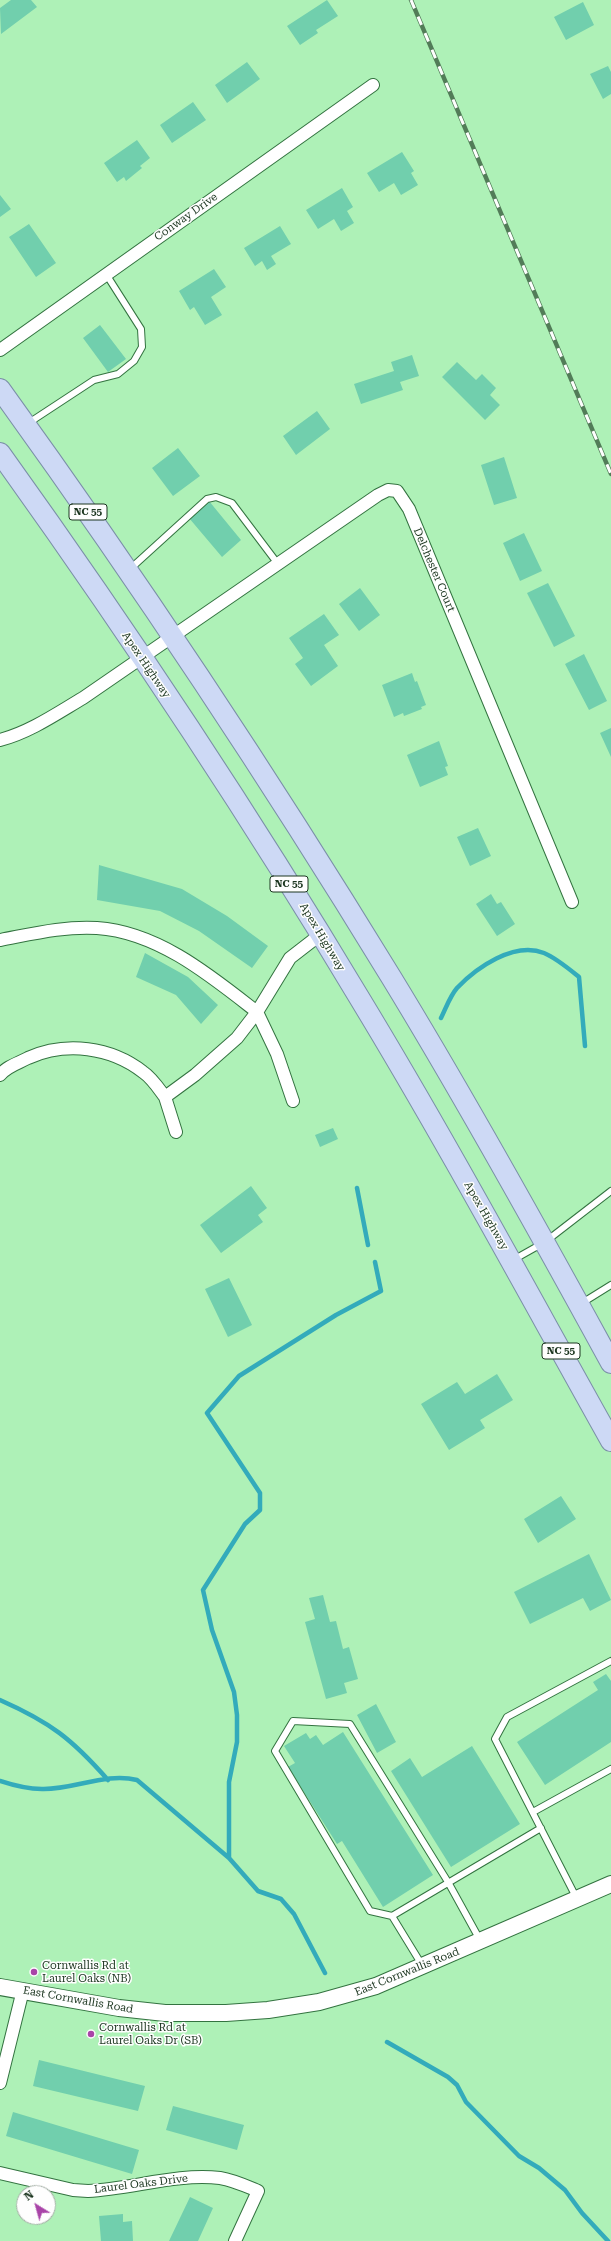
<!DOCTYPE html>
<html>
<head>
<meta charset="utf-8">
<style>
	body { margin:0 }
	#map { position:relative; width:611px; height:2241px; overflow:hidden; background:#aef1b7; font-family:"Roboto Serif",serif }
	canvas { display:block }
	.north { position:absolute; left:16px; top:2185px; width:40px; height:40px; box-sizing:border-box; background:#fefefe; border:1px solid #a4aea5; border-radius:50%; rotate:323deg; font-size:11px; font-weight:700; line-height:16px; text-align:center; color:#1c3620 }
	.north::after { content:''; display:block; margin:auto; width:14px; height:18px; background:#a944a8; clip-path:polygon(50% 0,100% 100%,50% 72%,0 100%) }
</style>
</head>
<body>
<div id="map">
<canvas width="611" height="2241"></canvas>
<div class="north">N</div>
</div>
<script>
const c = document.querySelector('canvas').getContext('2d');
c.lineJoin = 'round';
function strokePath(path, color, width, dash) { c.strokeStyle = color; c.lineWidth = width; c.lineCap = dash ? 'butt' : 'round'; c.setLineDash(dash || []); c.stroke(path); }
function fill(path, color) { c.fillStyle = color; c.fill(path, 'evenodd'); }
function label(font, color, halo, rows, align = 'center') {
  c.font = font + ' "Roboto Serif",serif'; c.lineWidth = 3; c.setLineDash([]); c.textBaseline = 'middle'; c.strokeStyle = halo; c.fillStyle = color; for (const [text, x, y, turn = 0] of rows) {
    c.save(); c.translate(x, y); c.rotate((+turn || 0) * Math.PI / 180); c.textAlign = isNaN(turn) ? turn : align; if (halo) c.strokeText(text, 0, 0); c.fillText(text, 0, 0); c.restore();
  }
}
strokePath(new Path2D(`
	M441,1018C446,1008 450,996 457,988C476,968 514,941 544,953C556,958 568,968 579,977L585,1046
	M357,1188L368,1245
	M0,1700C50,1722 72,1739 108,1780
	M0,1781C12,1785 29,1789 42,1789C73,1790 106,1772 137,1780L229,1858L258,1891L281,1899L294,1914L325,1973
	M229,1858V1782L237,1742V1715L234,1692L212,1630L203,1590L245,1524L260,1510V1493L207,1413L239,1376L336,1315L381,1291L375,1262
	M387,2042L448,2077L457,2085L466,2102L519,2156L539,2168L565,2190L582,2213L608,2241`), '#33abbb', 4.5);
fill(new Path2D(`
	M11,0H31L37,7L1,34L0,8Z
	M327,0L338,16L316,30L318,33L300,45L287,26Z
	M583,2L594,25L566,40L554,17Z
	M247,62L260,79L227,103L215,85Z
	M608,66L611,72V94L603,99L590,74Z
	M193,102L206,120L172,143L160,125Z
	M137,140L150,158L140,166L142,168L126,181L124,177L117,182L104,163Z
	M402,152L414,171L411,173L418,185L401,195L394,183L379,192L367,173Z
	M342,188L353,207L347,211L354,223L341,231L334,219L318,229L306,210Z
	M0,195L11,209L0,217Z
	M29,224L56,263L36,277L9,237Z
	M280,226L291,244L271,256L276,264L267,270L262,261L255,266L244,248Z
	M214,269L226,287L211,297L222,315L205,325L194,307L190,310L179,291Z
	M100,325L126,359L108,372L83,338Z
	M412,355L419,376L400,382L403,390L361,404L354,384L394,371L391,362Z
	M457,362L476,380L482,374L496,388L490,395L500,405L485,420L442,377Z
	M317,411L330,429L296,455L283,436Z
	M178,448L200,476L173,496L152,468Z
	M504,457L517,498L494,505L481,465Z
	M209,501L241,540L222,557L189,518Z
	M524,533L542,571L520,581L503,543Z
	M548,583L575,636L554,647L527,593Z
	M360,588L380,615L359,631L339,604Z
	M324,614L339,635L324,645L338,666L311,686L295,664L303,658L289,638Z
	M584,654L607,701L589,710L565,664Z
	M412,673L415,682L417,681L426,705L421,707L422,709L404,716L403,713L394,717L382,685Z
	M611,728V757L600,733Z
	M439,741L448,766L445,767L448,775L420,787L407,755Z
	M478,828L491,856L470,866L457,837Z
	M99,865L182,889L227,916L268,946L252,968L199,931L160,911L97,900Z
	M491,894L497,904L501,902L515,924L497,936L476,904Z
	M145,953L188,977L218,1005L201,1024L176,995L136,977Z
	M333,1128L338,1139L320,1147L315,1135Z
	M251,1186L267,1208L258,1215L263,1222L221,1253L200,1225Z
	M229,1278L252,1325L228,1337L205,1289Z
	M497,1374L513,1400L480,1420L485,1428L449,1450L421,1404L457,1382L465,1394Z
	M561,1496L576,1519L538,1543L524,1519Z
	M589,1554L611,1600L590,1611L583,1598L530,1624L514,1592Z
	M323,1595L330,1622L336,1621L343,1649L349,1647L358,1679L344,1683L347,1693L326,1699L305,1622L315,1619L309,1598Z
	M606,1674L611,1681V1742L545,1785L517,1742L598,1690L593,1682Z
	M376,1704L396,1742L377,1753L357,1715Z
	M343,1732L433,1875L383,1907L342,1841L337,1844L288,1767L295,1763L284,1746L306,1733L310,1739L316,1735L323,1745Z
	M472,1746L520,1824L451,1867L391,1771L410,1758L422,1777Z
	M39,2060L145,2086L138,2111L33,2086Z
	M173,2106L244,2125L237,2150L166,2130Z
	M13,2112L139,2150L132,2174L6,2136Z
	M190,2197L213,2208L198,2241H169Z
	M123,2214V2222L132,2221L133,2241H101L99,2216Z`), '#71cfad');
const service = new Path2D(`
	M27,424L94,380L118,374L134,361L142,347L141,329L106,274
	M130,569L207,499L216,497L232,503L278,564
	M513,1260L545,1242L611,1191
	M582,1303L611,1285
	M533,1812L611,1769
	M577,1899L495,1739L507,1717L611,1661
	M392,1916L370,1911L275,1751L293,1721L350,1724L448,1882L480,1940
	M422,1965L392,1916L541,1828`);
const minor = new Path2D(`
	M0,350L373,85
	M0,740C30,732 56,714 83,698L378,495L388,490L397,491L409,509L572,902
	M0,940C32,934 64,926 97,928C158,932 211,976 257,1012L290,958L321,934
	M0,1075C7,1066 19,1063 28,1058C66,1041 111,1047 143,1072C152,1078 159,1089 165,1097L195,1075L237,1038L257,1012L277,1054L293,1101
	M165,1097L176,1132
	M0,2083L23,1990
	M0,2173L73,2190L88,2191C132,2189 176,2173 220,2178C233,2180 246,2186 258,2191L235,2241`);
const tertiary = new Path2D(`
	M0,1987L119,2008L165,2013H226L268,2010L319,2002L376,1986L611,1884`);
const primary = new Path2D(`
	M0,389C138,580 268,776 391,977C468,1103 540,1233 611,1363
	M0,453C127,630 248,812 360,999C448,1144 528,1293 611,1441`);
strokePath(service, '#337340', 8);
strokePath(minor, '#337340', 14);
strokePath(tertiary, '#337340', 18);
strokePath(primary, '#7a8fa7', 22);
strokePath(service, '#fff', 6);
strokePath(minor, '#fff', 12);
strokePath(tertiary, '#fff', 16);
strokePath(primary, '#cdd9f5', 20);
const rail = new Path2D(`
	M411,0L611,474`);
strokePath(rail, '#527c58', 4.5);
strokePath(rail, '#fefefe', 3, [9]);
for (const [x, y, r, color] of [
	[34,1972,4,"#a944a8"],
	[91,2034,4,"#a944a8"]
]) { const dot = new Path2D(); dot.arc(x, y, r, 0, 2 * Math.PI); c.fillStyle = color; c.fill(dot); strokePath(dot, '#fefefe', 1.5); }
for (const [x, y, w] of [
	[88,512,38],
	[289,884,38],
	[561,1351,38]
]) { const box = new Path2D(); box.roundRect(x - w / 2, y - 8, w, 16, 3); c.fillStyle = '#fefefe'; c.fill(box); strokePath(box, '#1c3620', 1); }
label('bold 10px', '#1c3620', null, [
	["NC 55",88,512],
	["NC 55",289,884],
	["NC 55",561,1351]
]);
label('11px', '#1c3620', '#fefefe', [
	["Conway Drive",186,217,-35],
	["Delchester Court",434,570,67],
	["Apex Highway",146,665,56],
	["Apex Highway",322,937,59],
	["Apex Highway",486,1216,60],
	["East Cornwallis Road",407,1972,-22],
	["East Cornwallis Road",78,2000,10],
	["Laurel Oaks Drive",141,2184,-7]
]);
label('11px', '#1c3620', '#fefefe', [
	["Cornwallis Rd at",42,1966],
	["Laurel Oaks (NB)",42,1979],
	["Cornwallis Rd at",99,2028],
	["Laurel Oaks Dr (SB)",99,2041]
], 'left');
</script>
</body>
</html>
